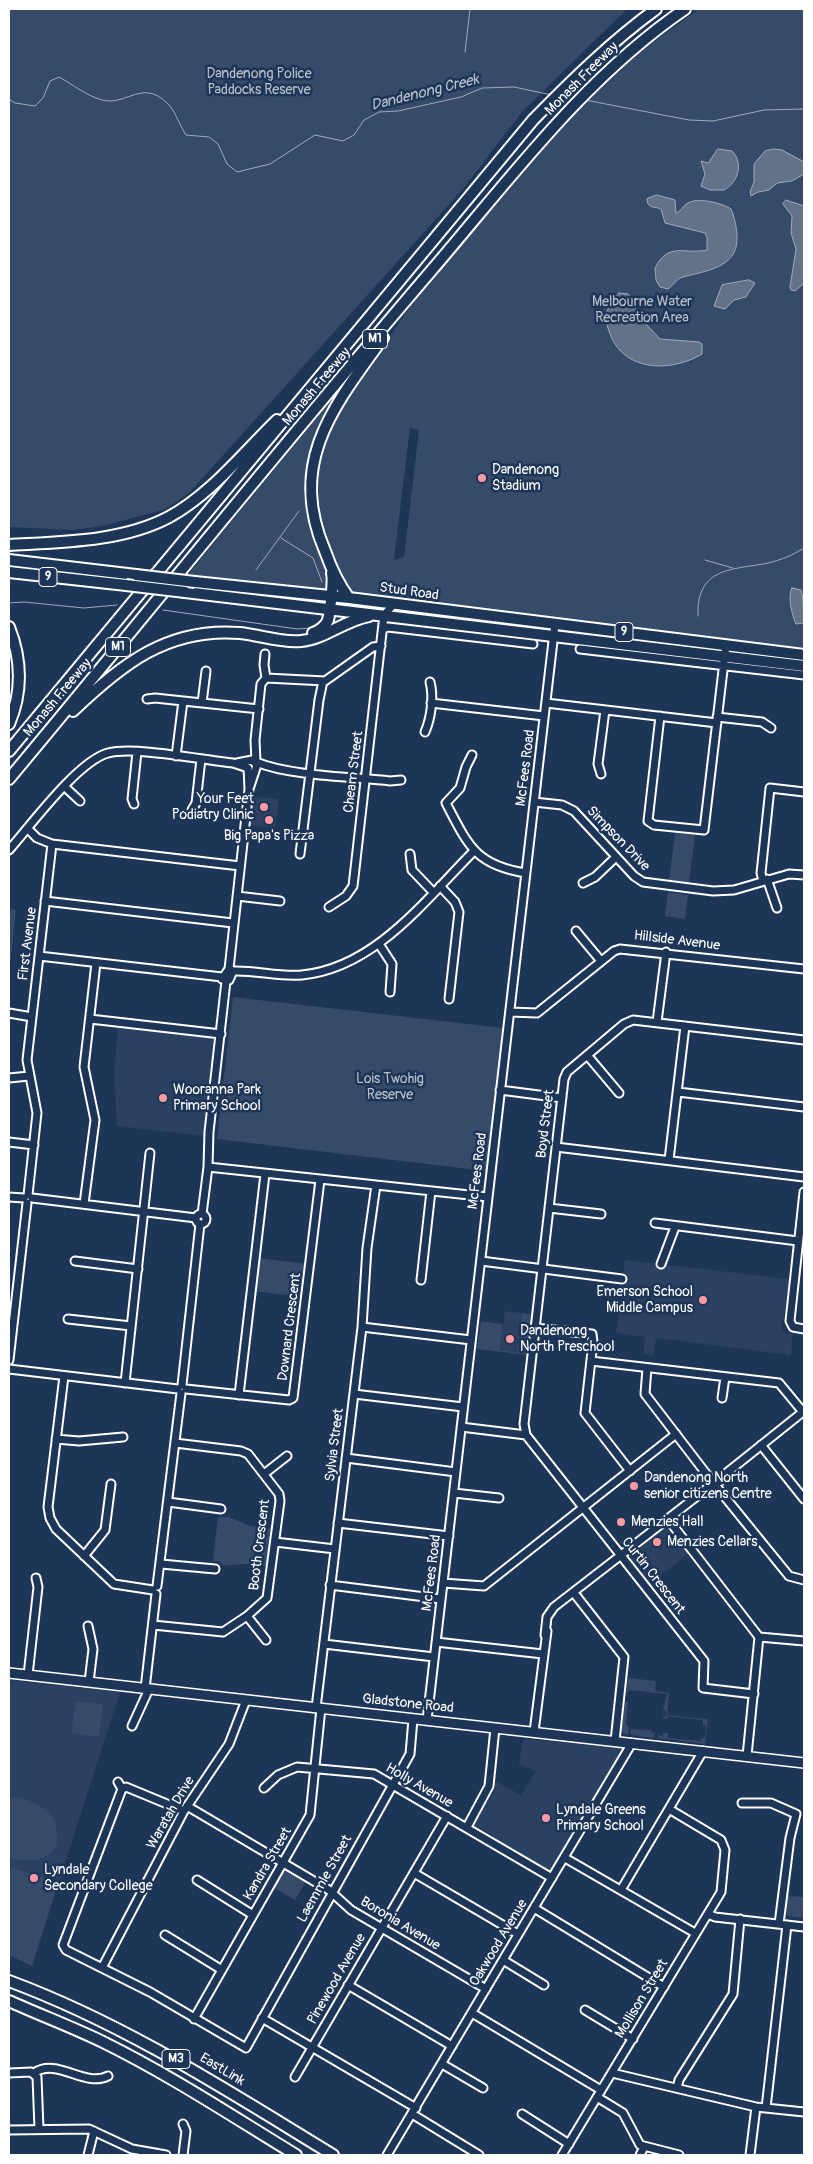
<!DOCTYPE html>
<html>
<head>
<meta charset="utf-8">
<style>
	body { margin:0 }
	#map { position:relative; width:813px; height:2164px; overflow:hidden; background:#1d3557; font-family:Pangolin,sans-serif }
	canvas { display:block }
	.frame { position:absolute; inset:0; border:10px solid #fff; pointer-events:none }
</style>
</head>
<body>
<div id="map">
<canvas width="813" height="2164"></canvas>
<div class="frame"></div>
</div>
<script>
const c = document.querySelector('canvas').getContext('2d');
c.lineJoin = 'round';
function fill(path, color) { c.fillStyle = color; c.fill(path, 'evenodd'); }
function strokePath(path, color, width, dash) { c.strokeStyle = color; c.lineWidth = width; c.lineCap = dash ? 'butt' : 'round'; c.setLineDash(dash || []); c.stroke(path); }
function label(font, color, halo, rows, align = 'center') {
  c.font = font + ' Pangolin,sans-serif'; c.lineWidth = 5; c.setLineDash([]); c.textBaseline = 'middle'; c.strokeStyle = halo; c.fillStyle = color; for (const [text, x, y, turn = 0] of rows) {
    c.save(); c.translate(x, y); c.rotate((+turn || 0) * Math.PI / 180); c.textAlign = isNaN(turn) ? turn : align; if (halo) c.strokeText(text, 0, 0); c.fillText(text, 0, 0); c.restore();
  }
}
fill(new Path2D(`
	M252,796L279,799L275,828L249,825Z
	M118,1024L217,1035L205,1136L117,1126L114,1071Z
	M625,1260L789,1279L784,1318L781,1324L783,1332L788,1334L793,1333L791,1355L656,1338L653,1356L643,1354L645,1337L616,1333Z
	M502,1311L522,1313L517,1352L500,1350L505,1313H502Z
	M668,1526L689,1553L650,1584L629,1557Z
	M9,1680L120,1692L32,1966L9,1955Z
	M523,1739L627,1747L552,1873L494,1841L492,1835L478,1827L474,1829L472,1826L496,1789L493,1780L521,1795L536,1771L519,1764Z`), '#2a4161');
fill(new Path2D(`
	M9,9H627L522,112L463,189L190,492L166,509L103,526L72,530L9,527Z
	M699,9H804V648L187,576L337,393L353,390L414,301L561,125L634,56ZM410,428L419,430L404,557L394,560Z
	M675,833L695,835L689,882L669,880Z
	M668,892L688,895L685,919L665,916Z
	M9,909L16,910L9,975Z
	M233,997L503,1028L486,1171L217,1139Z
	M257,1258L308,1264L304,1297L253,1291Z
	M522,1313L531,1314L526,1355L477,1349L481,1321L503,1324L500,1350L517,1352Z
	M218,1517H229L250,1526L273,1528L269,1567L244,1564L224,1566L219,1561H213Z
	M628,1678L656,1681L655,1691L669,1693L667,1715L708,1719L705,1744L658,1738L659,1734L662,1737L663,1733H668V1738L701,1741V1738H705L706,1725H703V1720L668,1716L667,1719L663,1718V1716H666V1711H663L667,1694L629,1690L626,1695Z
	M76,1701L103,1704L99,1737L71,1733Z
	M625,1702H628L626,1724L629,1727L628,1735L621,1732Z
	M631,1729L651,1730V1732L655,1733L654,1738L631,1735Z
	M17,1797C34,1801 43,1806 55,1819C56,1827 59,1838 56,1846C48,1863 23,1862 9,1858V1799Z
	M9,1867L58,1882L32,1966L9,1955Z
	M287,1870L306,1881L295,1900L274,1888L284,1871Z
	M788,1896L804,1897V1918L788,1916L786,1914Z`), '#364b69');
const water = new Path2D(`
	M718,149L732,151C744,163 738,183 724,190H710L701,186L705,174L701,161L708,163Z
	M774,149L782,150L804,162V174L792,181L777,183L769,190L758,192L751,196L750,192L754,182V164L765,151Z
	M657,195L675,200L676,213C682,211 682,206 688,203C698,197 722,203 731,209C735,218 737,229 737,239C737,268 705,271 683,277C676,279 674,285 668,289L660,287L656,280L655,268C669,241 684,255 707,250V237L705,233L665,223L661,209C654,206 647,209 647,199Z
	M786,200L804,206V283L795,291L791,290L790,287L796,249L791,233L792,216L783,204Z
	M749,280L755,283L746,297L734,300L725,309L714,306L722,285Z
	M619,293L628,294L634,302L639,321L647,325L660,339L699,342L702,344V354C670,373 622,372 609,331C603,316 608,303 619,293Z
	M792,588L801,590C804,599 803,612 804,623L796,624C792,615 787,596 792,588Z`);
fill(water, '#617289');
strokePath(water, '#a0aab8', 1);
strokePath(new Path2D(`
	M465,52L470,9
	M563,97L574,98
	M9,99L15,103L35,106L43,98L50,81L59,77C74,85 94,102 112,101C131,99 146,83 166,102C175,109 179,125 186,135L209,137L218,144L227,164L237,172L270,164L315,135L343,141L354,135L364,120L379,112L398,111L461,97L482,88L514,87L552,95
	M585,100L689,120L713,121L764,110L804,109
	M281,538L313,558L322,582
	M705,560L733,568
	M256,570L299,511
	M9,603L24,602L84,608L117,605
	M163,610L297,629L311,628
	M698,616C696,566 734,570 768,563C781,560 793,555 804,548`), '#a0aab8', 1);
const minor = new Path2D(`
	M383,629L388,627L533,644
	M580,649L804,675
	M265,654L264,665L266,678L261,684L255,740L256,762C290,776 353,777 390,781L401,780
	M266,678L325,681L373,647L381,646
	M147,699L155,698L259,709
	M202,703L206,671
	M431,703L544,716
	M546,703L717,723
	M660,716L648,821L654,825L704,830
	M717,717L762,722L771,728
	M425,732C431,718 434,697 430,682
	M472,755L466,767L460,788L446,803C468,845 475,865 526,873
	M176,756L183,701
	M601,774L598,764L605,710
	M65,787L80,801
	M534,802L562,805L574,811L634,876L643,882L713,891L734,890L789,874L804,875
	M134,804L132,799L137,752
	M192,810L196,803L201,759
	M28,829L37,838L52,844L27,1060L37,1113L28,1195
	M704,830L726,645
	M52,844L240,866
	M9,850C31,825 78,761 108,753C135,746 202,760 233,763L248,768L249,789
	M300,854L319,700L323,681
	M410,854L412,870L433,892
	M767,879L777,908
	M763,881L761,873L770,788L804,792
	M583,883L595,877L616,857
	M440,886L455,902L459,912L449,999
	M237,896L280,901
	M45,901L233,923
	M329,907L346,896L353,886L384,615L394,604
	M576,931L601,961
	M379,944L392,964L390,992
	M39,956L222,977
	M229,969L249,789L257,765L252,760L237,763
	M233,971L229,980L222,979L229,969L233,971C256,970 278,977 302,975C375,968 425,900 474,851
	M510,1012L537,1013L614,951L620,949L804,969
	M9,1013L32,1017
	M90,1019L221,1034
	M657,1022L666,952
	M587,1055L619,1093
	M9,1078L29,1076
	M500,1090L562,1098
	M678,1092L804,1107
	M9,1142L34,1145
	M556,1147L804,1177
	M669,1160L685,1026
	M208,1167L488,1197
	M804,1192L790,1321L793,1327L804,1329
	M9,1197L24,1198
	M32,1198L196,1218
	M84,1204L95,1120L84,1067L96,963
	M549,1208L601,1214
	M202,1214L208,1167L209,1132L226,981
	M196 1219a5 5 0 1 1 10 0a5 5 0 1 1-10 0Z
	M655,1223L798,1241
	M75,1261L138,1269
	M481,1261L622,1279
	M661,1264L675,1227
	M421,1280L431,1191
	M68,1319L131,1326
	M362,1327L471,1340
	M535,1328L592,1334L593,1342L585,1413L630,1471
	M9,1360L27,1203
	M591,1361L779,1383L803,1412
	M647,1368L645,1394L711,1480
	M9,1369L178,1389
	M64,1376L48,1507L50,1518L56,1529L114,1584L153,1590
	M125,1383L150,1153
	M182,1385L200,1224
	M186,1389L289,1400L293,1398L320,1180
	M354,1394L463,1407
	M239,1395L265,1174
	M722,1398L725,1377
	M461,1427L526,1435
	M56,1439L79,1441L123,1437
	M761,1445L804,1499
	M346,1458L456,1472
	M264,1474L287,1456
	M719,1482L724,1475L804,1411
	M716,1486L789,1576L804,1580
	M454,1493L499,1498
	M168,1502L221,1509
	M668,1519L759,1637L747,1756
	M338,1523L449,1536
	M275,1542L335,1549
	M84,1556L105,1530L111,1484
	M161,1564L215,1569
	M443,1583L484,1586L676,1434
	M330,1585L441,1599
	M157,1586L181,1393
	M574,1593L624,1657L615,1741
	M247,1616L266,1640
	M153,1625L223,1632L247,1616L267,1598L280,1501L279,1494L248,1454L241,1451L175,1443
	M88,1626L93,1649L89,1682
	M545,1635L547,1617L554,1607L705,1490L713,1486
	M759,1637L804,1641
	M436,1642L543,1654
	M324,1644L434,1657
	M28,1675L38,1587L36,1578
	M145,1689L156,1594
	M754,1694L703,1688L704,1661L526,1435L524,1424L564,1079L567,1072L624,1024L633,1020L804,1040
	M316,1708L362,1327L367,1248L376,1185
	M427,1720L555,624
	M132,1726L149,1689
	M534,1732L547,1631
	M118,1782L122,1789
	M264,1788L278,1775L297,1767L374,1774L552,1878
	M742,1803H771L796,1814L790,1838L779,1924
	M187,1806L329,1890L351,1910L486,1989
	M184,1811L126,1787L122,1789L63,1945L66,1950L150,1992L246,2048L410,1754L413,1719
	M467,1827L489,1786L495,1728
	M565,1858L695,1933
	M414,1873L518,1934
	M197,1880L253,1915
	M621,1890L703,1751
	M534,1908L664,1987
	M708,1914L715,1917L804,1927
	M165,1935L222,1970
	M503,1960L544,1985
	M103,1966L184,1811L229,1744L246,1700
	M348,1985L452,2046
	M585,2010L633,2039
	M472,2013L601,2090
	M262,2018L416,2108
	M194,2019L310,1815L321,1708
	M442,2064L483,2088
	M9,2073L31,2072L37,2077L39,2129
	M34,2073C57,2057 85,2088 108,2076
	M612,2073L756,2107L804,2112
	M295,2077L447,1816
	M677,2088L679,2080L733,1994L740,1919
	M597,2097L623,2113L640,2145L679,2155
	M766,2108L787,1925
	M412,2114L479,2155
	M522,2114L569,2144
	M9,2130L89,2129L132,2149L166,2155
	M88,2155L94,2131
	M183,2155L186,2131L183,2124
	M387,2155L629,1748L630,1743
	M562,2155L721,1892L725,1850L721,1840L669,1809
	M640,2155L644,2147
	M750,2155L756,2107`);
const major = new Path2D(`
	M9,1673L804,1763`);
const highway = new Path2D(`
	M9,545C61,542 122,542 169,517C211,494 243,453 277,420
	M9,560L136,575
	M9,572L126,585
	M195,582L349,598L804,655
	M185,592L804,666
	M349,598C338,584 331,568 325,551C287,463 333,407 383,338
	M9,627C22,660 23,691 9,724
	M313,633C319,631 326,626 328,620C330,612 334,581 332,573
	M73,711C122,664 168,627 240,633C260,635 281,643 301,641C325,639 345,620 369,616
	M9,751L533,120C572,80 611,42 656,9
	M9,779C150,610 288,438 431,271C510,179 584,78 685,9
	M9,1981C125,2024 228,2091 333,2155
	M9,2001C40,2015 72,2027 103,2042C170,2075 232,2116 296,2155`);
strokePath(minor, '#fff', 11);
strokePath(major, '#fff', 12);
strokePath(highway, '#fff', 14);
strokePath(minor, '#1d3557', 7);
strokePath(major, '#1d3557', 9);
strokePath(highway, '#1d3557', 10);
const highwayBridge = new Path2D(`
	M136,575L195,582
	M126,585L185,592`);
strokePath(highwayBridge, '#fff', 14, []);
strokePath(highwayBridge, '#1d3557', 10);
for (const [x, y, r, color] of [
	[482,478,5,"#ff9aa2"],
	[264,807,5,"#ff9aa2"],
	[269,820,5,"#ff9aa2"],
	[163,1098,5,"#ff9aa2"],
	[703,1300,5,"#ff9aa2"],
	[510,1339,5,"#ff9aa2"],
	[634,1486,5,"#ff9aa2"],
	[621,1522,5,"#ff9aa2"],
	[657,1542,5,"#ff9aa2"],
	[546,1818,5,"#ff9aa2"],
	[34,1878,5,"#ff9aa2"]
]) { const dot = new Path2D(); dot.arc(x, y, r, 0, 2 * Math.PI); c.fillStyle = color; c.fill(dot); strokePath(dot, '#1d3557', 2); }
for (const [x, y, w] of [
	[375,339,25],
	[48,577,18],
	[624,632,18],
	[118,647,25],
	[176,2059,28]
]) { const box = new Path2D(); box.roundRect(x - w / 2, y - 9.5, w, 19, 4); c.fillStyle = '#1d3557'; c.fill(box); strokePath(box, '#fff', 1); }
label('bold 12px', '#fff', null, [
	["M1",375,339],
	["9",48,577],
	["9",624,632],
	["M1",118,647],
	["M3",176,2059]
]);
label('14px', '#b9c0ca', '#1d3557', [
	["Dandenong Police",259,74],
	["Paddocks Reserve",259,90],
	["Melbourne Water",642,302],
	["Recreation Area",642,318],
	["Lois Twohig",390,1079],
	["Reserve",390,1095]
]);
label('14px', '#fff', '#1d3557', [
	["Monash Freeway",582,79,-45],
	["Monash Freeway",317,387,-50],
	["Stud Road",409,592,8],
	["Monash Freeway",58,698,-50],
	["McFees Road",526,768,-83],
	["Cheam Street",354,772,-83],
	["Simpson Drive",618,839,46],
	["Hillside Avenue",677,941,7],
	["First Avenue",28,944,-83],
	["Boyd Street",546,1124,-83],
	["McFees Road",478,1171,-83],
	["Downard Crescent",290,1327,-83],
	["Sylvia Street",335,1445,-83],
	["Booth Crescent",260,1545,-83],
	["McFees Road",432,1573,-83],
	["Curtin Crescent",653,1576,52],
	["Gladstone Road",408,1704,6],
	["Holly Avenue",419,1786,30],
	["Waratah Drive",171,1813,-60],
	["Kandra Street",268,1864,-60],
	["Laemmle Street",325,1879,-61],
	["Boronia Avenue",400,1924,31],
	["Oakwood Avenue",499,1943,-59],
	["Pinewood Avenue",337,1979,-60],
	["Mollison Street",642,1999,-59],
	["EastLink",222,2070,31]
]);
label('14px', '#fff', '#1d3557', [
	["Dandenong",492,470],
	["Stadium",492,486],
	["Your Feet",254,799,"right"],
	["Podiatry Clinic",254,815,"right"],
	["Big Papa's Pizza",269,836,"center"],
	["Wooranna Park",173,1090],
	["Primary School",173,1106],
	["Emerson School",693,1292,"right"],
	["Middle Campus",693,1308,"right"],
	["Dandenong",520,1331],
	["North Preschool",520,1347],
	["Dandenong North",644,1478],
	["senior citizens Centre",644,1494],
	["Menzies Hall",631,1522],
	["Menzies Cellars",667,1542],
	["Lyndale Greens",556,1810],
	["Primary School",556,1826],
	["Lyndale",44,1870],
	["Secondary College",44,1886]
], 'left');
label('italic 15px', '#b8c0ca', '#1d3557', [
	["Dandenong Creek",425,93,-14]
]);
</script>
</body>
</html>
